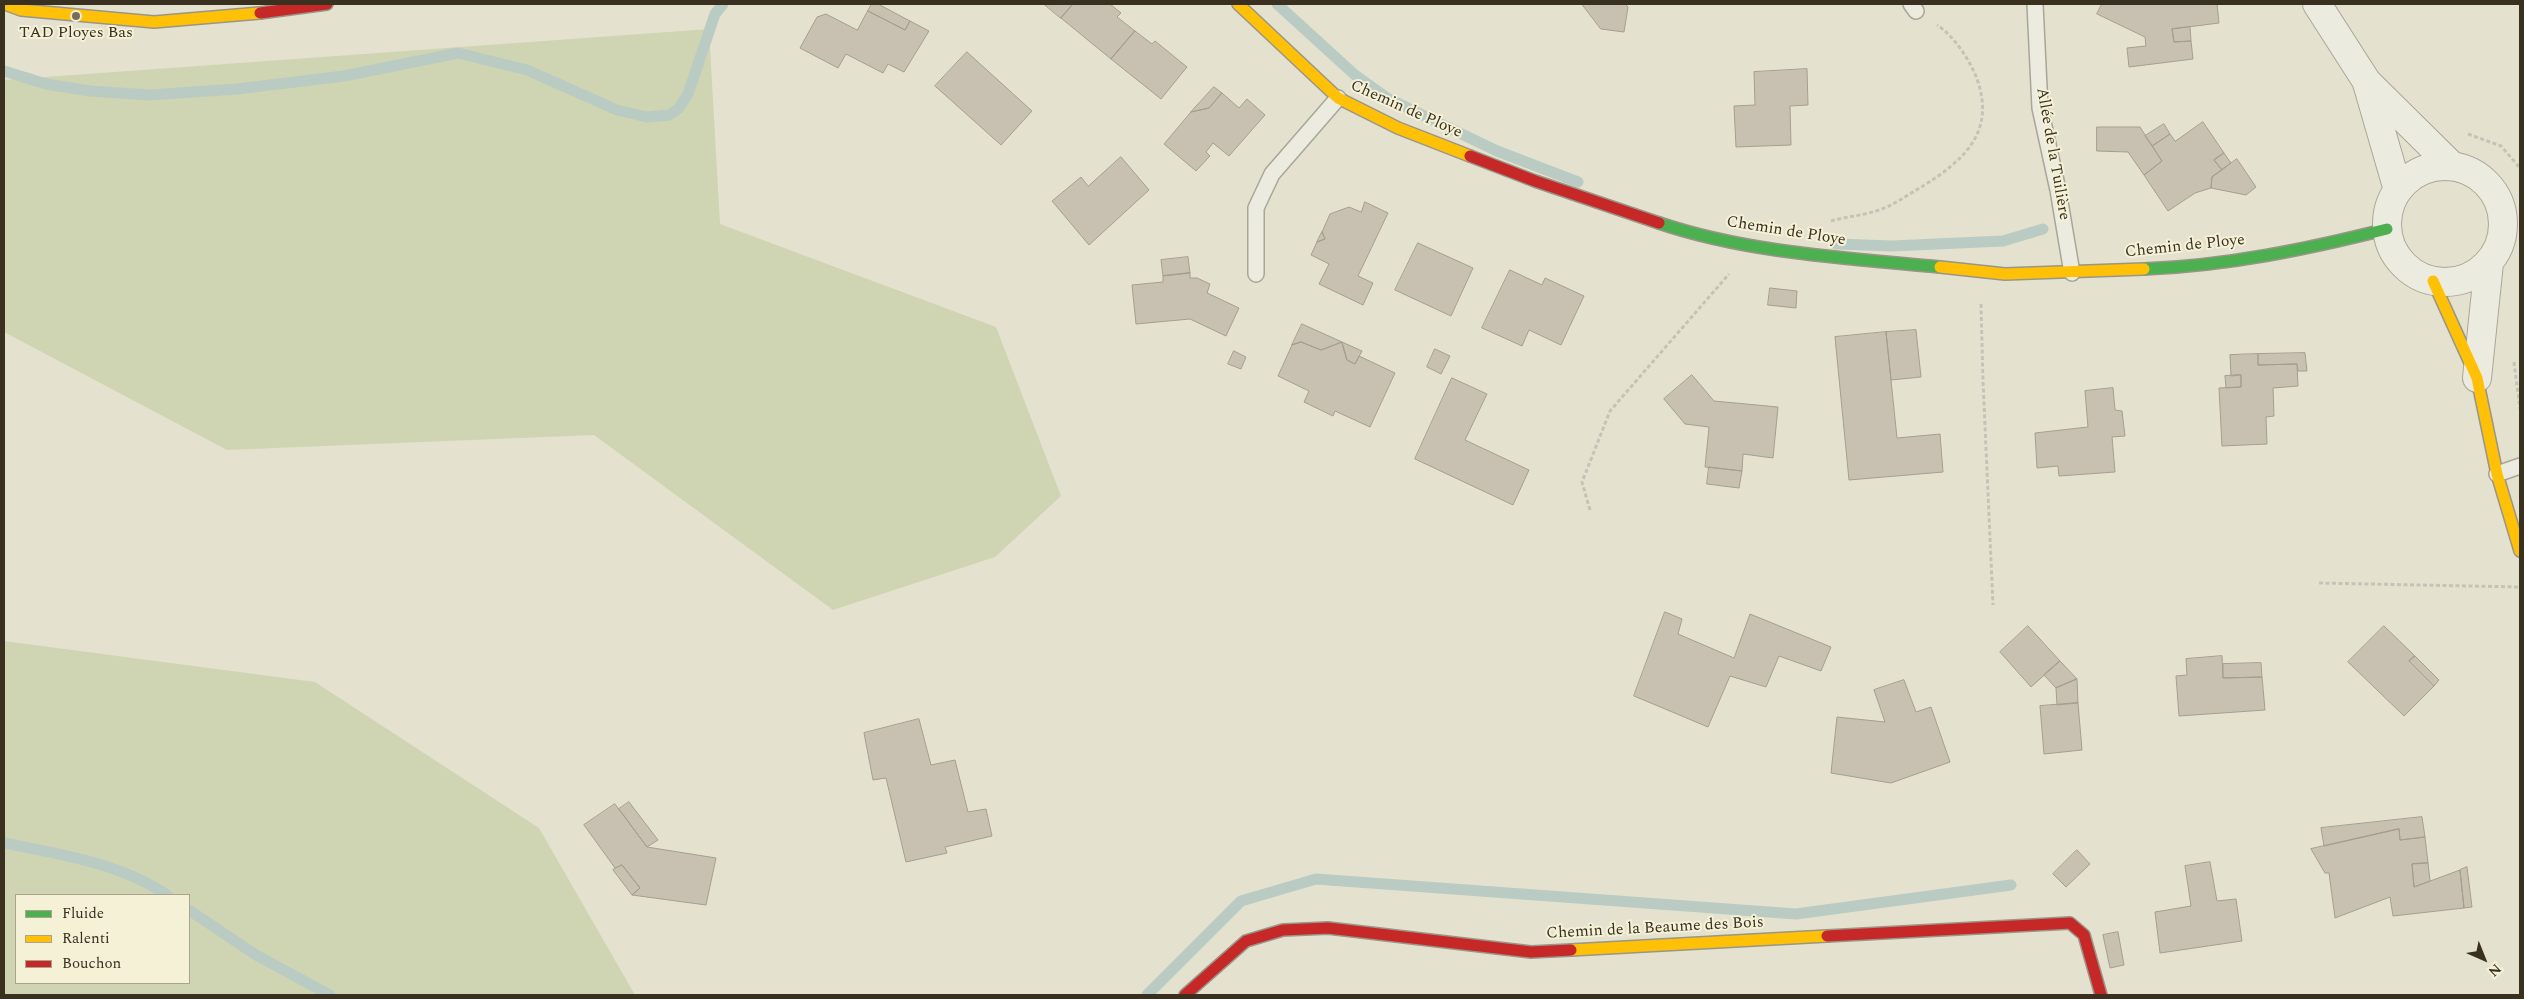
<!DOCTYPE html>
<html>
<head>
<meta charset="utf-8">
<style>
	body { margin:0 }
	#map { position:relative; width:2524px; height:999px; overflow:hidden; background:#e4e2cf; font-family:Spectral,serif }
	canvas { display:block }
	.frame { position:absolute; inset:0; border:5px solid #393020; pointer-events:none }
	.legend { position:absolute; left:15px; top:894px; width:175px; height:90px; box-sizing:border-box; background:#f5f1d6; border:1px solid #aaa48d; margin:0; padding:6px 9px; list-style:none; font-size:15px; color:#393020 }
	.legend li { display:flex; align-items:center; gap:10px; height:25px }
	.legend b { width:25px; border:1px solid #aaa48d }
	.north { position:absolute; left:2459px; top:934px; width:50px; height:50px; -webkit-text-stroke:4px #f5f1d6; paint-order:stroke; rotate:136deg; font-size:14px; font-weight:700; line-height:20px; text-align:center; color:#393020 }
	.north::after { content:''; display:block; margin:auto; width:18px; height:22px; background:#393020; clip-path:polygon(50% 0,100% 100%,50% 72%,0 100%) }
</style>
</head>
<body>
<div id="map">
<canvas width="2524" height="999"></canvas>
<div class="frame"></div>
<ul class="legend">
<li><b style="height:6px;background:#4caf50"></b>Fluide</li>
<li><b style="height:6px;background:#ffc107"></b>Ralenti</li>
<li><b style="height:6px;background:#c62828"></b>Bouchon</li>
</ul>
<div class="north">N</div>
</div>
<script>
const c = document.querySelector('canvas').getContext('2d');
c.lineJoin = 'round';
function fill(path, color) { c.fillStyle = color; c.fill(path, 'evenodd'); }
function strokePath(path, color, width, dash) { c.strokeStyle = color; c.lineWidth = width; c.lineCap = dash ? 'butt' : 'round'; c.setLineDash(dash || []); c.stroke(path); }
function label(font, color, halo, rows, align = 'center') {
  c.font = font + ' Spectral,serif'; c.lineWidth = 4; c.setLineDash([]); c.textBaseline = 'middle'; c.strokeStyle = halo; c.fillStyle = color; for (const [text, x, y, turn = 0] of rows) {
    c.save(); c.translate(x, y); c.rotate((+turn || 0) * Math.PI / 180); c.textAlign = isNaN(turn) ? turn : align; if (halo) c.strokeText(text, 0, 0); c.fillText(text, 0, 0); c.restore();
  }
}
fill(new Path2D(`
	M709,29L720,224L996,327L1061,496L995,557L833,610L594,435L227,450L4,332V80Z
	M4,641L315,682L539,828L635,995H4ZM16,895H189V983H16Z`), '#cfd5b2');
strokePath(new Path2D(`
	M1277,4L1355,75L1387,98L1497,151L1578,182
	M4,71L46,84L90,91L149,95L237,89L344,76L458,53L527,70L617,110L647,117L669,115L678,109L688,94L715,14L723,4
	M1836,244L1892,246L2003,241L2043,229
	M4,843C60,854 119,863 167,895
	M189,910L256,955L330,995
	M1147,995L1241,901L1316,879L1796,914L2011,885`), '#b9cbc2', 11);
const building = new Path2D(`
	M872,4H878L910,21L905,30L868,11Z
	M1044,4H1073L1061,18Z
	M1073,4H1110L1121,13L1117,17L1135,31L1111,59L1061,18Z
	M1582,4H1625L1628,7L1624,32L1601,29Z
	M2102,4H2217L2219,23L2172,29L2174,42L2191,41L2193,59L2129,67L2127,48L2146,46L2145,37L2097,14Z
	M868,11L905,30L910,21L929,31L904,72L888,64L883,73L846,54L838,68L800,48L817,17L826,14L857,30Z
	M2190,27L2191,41L2174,42L2172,29Z
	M1135,31L1152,44L1155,41L1187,67L1161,99L1111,59Z
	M967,52L1032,111L1001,145L935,86Z
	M1807,69L1808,105L1790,106L1791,145L1736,147L1734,106L1755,105L1754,72Z
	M1214,87L1222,93L1209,108L1191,112Z
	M1222,93L1239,108L1247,99L1265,115L1229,156L1213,143L1206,152L1210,156L1196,171L1164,144L1191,112L1209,108Z
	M2203,122L2224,153L2214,160L2222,170L2212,177L2211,188L2195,193L2168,211L2144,175L2162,161L2152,146L2170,134L2175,141Z
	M2164,124L2170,134L2152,146L2145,136Z
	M2097,127H2140L2162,161L2144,175L2128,152L2097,151Z
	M2224,153L2231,163L2222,170L2214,160Z
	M1121,157L1149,190L1089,245L1052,201L1081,177L1088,186Z
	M2237,159L2256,187L2246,195L2211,188L2212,177Z
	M1365,202L1388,213L1358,276L1373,283L1363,305L1319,284L1329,264L1311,255L1317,242L1325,239L1322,232L1330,214L1349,207L1361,212Z
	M1322,232L1325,239L1317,242Z
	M1418,243L1473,268L1451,316L1395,290Z
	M1188,257L1190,273L1163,276L1161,260Z
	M1510,270L1542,285L1545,278L1584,296L1561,345L1529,330L1522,346L1482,328Z
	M1190,273V278H1197L1210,284L1207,293L1239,308L1226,336L1190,319L1136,324L1132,285L1163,282V276Z
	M1770,288L1797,291L1796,308L1768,305Z
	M1302,324L1342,342L1321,350L1301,342L1292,345Z
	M1916,330L1921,377L1891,380L1886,332Z
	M1886,332L1897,438L1940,434L1943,472L1849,480L1835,337Z
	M1301,342L1321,350L1342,342L1347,360L1355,364L1359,356L1395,373L1370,427L1335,411L1333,416L1304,402L1309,391L1278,376L1292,345Z
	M1342,342L1362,351L1355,364L1347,360Z
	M1435,349L1450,356L1441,374L1427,367Z
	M1234,351L1246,357L1241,369L1228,364Z
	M2305,353L2307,371H2298L2297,364L2258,365V354Z
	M2258,354V365L2297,364L2298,386L2273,388L2274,416L2266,417L2267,444L2222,446L2219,388L2241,387V375L2231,376L2230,355Z
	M1692,375L1714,401L1778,407L1773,458L1743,454L1742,471L1705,467L1709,427L1685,424L1664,399Z
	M2241,375V387L2226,388L2225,376Z
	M1452,378L1487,394L1465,440L1529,470L1513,505L1415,459Z
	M2113,388L2115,410L2122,411L2125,436L2112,437L2115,472L2059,476L2058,466L2037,468L2035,433L2088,427L2085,391Z
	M1709,467L1742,471L1739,488L1707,484Z
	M1665,612L1682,619L1678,634L1734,658L1750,614L1831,647L1821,671L1779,656L1766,687L1730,676L1708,727L1634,696Z
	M2028,626L2060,661L2031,687L2000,652Z
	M2384,626L2415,656L2409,661L2434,686L2404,716L2348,662Z
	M2222,656L2223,678L2262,677L2265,710L2179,716L2176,676L2187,675L2186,659Z
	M2415,656L2439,680L2434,686L2409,661Z
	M2060,661L2077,679L2056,688L2044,675Z
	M2261,663L2262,677L2223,678V664Z
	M2077,679L2078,703L2057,705L2056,688Z
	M1904,680L1916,712L1931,707L1950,762L1891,783L1831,773L1837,717L1885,722L1874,690Z
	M2078,703L2082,750L2044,754L2040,706Z
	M919,719L931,765L955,760L968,812L986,809L992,836L945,847L947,853L906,862L886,778L873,780L864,733Z
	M629,802L658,840L647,847L619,809Z
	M615,804L647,847L716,858L706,905L632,895L640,888L622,865L615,868L584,825Z
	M2422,817L2425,837L2400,840L2399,829L2324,846L2321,828Z
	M2399,829L2400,840L2425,837L2428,863L2412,864L2414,887L2460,870L2464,908L2393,916L2390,897L2335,918L2329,873H2325L2311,849Z
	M2077,850L2090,864L2066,887L2053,874Z
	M2210,862L2217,901L2236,899L2242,941L2160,953L2155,912L2191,906L2185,866Z
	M2428,863L2430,881L2414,887L2412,864Z
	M622,865L640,888L632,895L613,870Z
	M2467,867L2472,907L2464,908L2460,870Z
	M2118,932L2124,965L2110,968L2103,935Z`);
fill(building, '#c8c0b0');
strokePath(building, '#a59e8e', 1);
const lane = new Path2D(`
	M1911,4L1916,11
	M2035,4L2040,108L2058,190L2072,273
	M1256,274V208L1272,174L1338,98
	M2497,474L2520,466`);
const street = new Path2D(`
	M2317,4L2367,82L2452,166
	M2367,83L2398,190
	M2387 224a58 58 0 1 1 116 0a58 58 0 1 1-116 0Z
	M2477,378L2489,263`);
const fast = new Path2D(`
	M1659,223C1748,253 1846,258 1940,267
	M2144,269C2226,266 2308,249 2387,229`);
const slow = new Path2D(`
	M5,4L21,10L154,22L260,13
	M1238,4L1338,98L1398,128L1470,156
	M1940,267L2005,274L2144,269
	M2433,281L2477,378L2497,474L2520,551
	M1571,950L1827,936`);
const jam = new Path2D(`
	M260,13L327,4
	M1470,156L1535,181L1659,223
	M1827,936L2070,923L2084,935L2101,995
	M1185,995L1246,941L1283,930L1328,928L1531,952L1571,950`);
strokePath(lane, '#aaa697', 18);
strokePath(street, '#aaa697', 30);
strokePath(fast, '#999688', 14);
strokePath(slow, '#999688', 14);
strokePath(jam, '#999688', 14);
strokePath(new Path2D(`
	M2468,134L2501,146L2520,168
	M1831,221C1849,216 1869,215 1887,207C1899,201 1911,193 1923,186C1964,160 1996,132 1977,79C1970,60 1954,36 1937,25
	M1981,304L1983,381L1993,605
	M2514,362L2520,409
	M1590,510L1582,482L1610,411L1729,274
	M2319,583L2520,587`), '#c5c3b7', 3, [4, 2.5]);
strokePath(lane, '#ecebe0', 15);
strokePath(street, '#ecebe0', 28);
strokePath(fast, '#4caf50', 11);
strokePath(slow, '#ffc107', 11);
strokePath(jam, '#c62828', 11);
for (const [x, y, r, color] of [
	[76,16,5,"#756e5d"]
]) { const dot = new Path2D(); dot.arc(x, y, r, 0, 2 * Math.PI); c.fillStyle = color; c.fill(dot); strokePath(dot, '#f5f1d6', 2); }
label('16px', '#393020', '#f5f1d6', [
	["TAD Ployes Bas",76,34]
]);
label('16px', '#393020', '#f5f1d6', [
	["Chemin de Ploye",1406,110,24],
	["Allée de la Tuilière",2052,154,80],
	["Chemin de Ploye",1786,232,9],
	["Chemin de Ploye",2185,247,-6],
	["Chemin de la Beaume des Bois",1655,929,-3]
]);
</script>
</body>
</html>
